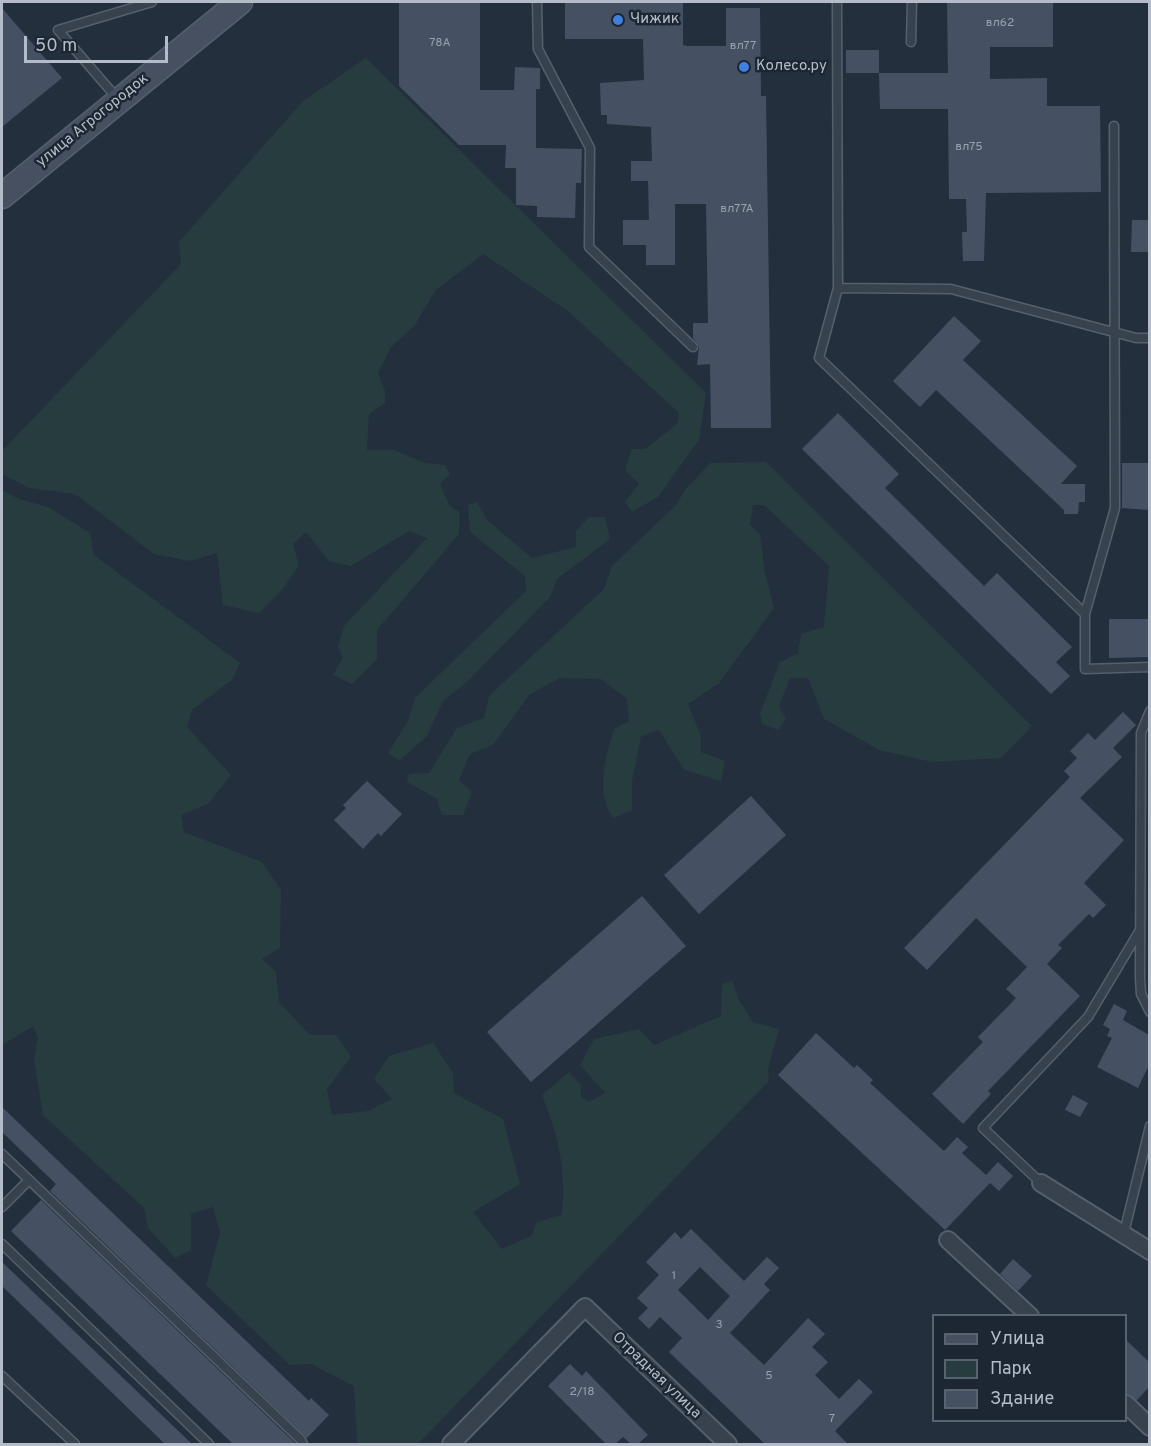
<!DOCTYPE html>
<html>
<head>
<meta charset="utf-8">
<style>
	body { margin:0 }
	#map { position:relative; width:1151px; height:1446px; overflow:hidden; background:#242f3e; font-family:Overpass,sans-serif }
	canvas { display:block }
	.frame { position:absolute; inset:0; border:3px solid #b4bcc9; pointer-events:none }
	.legend { position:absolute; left:932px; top:1314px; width:195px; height:108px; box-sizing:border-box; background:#1d2633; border:2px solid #59626f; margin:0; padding:8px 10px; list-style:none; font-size:18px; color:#b4bcc9 }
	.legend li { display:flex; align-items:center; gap:12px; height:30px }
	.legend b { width:30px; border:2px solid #59626f }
	.scale { position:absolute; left:24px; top:36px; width:144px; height:27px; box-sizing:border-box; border:3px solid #b4bcc9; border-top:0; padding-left:8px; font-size:18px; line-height:21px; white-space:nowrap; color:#b4bcc9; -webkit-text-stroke:4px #1d2633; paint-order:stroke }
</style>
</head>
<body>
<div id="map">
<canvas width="1151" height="1446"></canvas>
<div class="frame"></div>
<ul class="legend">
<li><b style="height:8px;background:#465061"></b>Улица</li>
<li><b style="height:16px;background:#263c3f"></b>Парк</li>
<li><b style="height:16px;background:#455162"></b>Здание</li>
</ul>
<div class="scale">50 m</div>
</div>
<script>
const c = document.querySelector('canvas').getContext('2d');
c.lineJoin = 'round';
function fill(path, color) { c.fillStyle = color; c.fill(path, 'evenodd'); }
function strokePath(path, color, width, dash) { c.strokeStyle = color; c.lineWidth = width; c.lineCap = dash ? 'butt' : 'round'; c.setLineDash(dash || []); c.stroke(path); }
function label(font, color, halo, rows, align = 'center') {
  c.font = font + ' Overpass,sans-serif'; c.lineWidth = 5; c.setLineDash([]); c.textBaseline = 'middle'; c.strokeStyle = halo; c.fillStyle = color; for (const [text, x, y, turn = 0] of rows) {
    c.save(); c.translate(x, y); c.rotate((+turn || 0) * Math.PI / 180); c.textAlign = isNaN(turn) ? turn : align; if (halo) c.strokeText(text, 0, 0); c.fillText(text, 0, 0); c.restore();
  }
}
fill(new Path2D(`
	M366,58L706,393L699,440L658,497L632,512L625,502L639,484L625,470L632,449H645L677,424L679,413L568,311L483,254L436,290L414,326L391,347L378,373L385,391V403L369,414L367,450H394L425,463L445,465L450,474L440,484L449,505L459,512V534L377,630V659L352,684L333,675L343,657L338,647L344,626L427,538L409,531L351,566L329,561L306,532L293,544L299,566L282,590L259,613L223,605L217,553L190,561L154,554L75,494L29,488L2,474V451L181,264L179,242L303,101Z
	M766,462L1032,726L1001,758L932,762L879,750L824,719L808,678H790L779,706L786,719L778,730L762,724L760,713L780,662L798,653L801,634L824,627L829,566L764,505H753L750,525L760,534L765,573L774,608L719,683L688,704L701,736V752L725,761L721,781L684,770L659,730L641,736L632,781V810L614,818C594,795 606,755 614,729L629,721L627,699L601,679L560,678L530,694L493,745L470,754L459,780L472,792L463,815H442L436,798L407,782L409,774L429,773L457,728L484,718L489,696L604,589L612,566L676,505L685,490L710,463Z
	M2,490L19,499L48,507L90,533L94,555L240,663L232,680L192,710L187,727L231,775L208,804L181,815L184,832L262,862L281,890L280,948L262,959L276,972L279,1002L310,1035H336L351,1057L327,1089L332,1115L368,1111L392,1099L374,1079L389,1056L433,1043L453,1073L454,1093L503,1119L520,1184L473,1212L502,1249L531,1236L537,1222L562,1215C566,1171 559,1137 542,1095L569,1072L581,1085V1097L589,1102L605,1093L580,1065L594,1039L639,1029L654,1045L721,1016L722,984L732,981L739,1000L753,1022L779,1029L768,1069L769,1081L418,1444H357L354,1386L311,1364L290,1365L206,1285L220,1233L213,1207L191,1214V1250L175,1258L148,1228L144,1208L43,1115L34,1060L38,1037L33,1026L2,1045Z
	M477,502L487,520L532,558L576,547V531L589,517H605L610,539L557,579L550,597L467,682L443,701L427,736L399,761L388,753L408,721L415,698L526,591L525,576L470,532L468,505Z`), '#263c3f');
fill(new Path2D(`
	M399,2H480V90H514L515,67L540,68V89H536V148L582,149L581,183H576L575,218L537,217V206L516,205V168H505L506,145H459L399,86Z
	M565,2H683V45L687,46H726V8H760L761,96H766L771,428H711L710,364L697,365L699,346L693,338V323H708L706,204H675V265H646V245H623V220H649L648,181H631V161H652L651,127L607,124V115H601L600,83L644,80L643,39H565Z
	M947,2H1053V47H990V79L1047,78V106H1100L1101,192L986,193L984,261H963L962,232H967L966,199H949L948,109H880L879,73H948Z
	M2,8L62,78L2,127Z
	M846,50H879V73H846Z
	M1132,220H1149V252H1131Z
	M954,316L981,341L963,360L1077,466L1061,484H1085V502H1079L1078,514H1064V510L936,390L920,407L893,381Z
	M838,413L899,474L885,488L984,586L997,573L1072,647L1056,662L1070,676L1051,694L802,449Z
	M1122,463H1149V510L1122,508Z
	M1109,619H1149V657L1109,658Z
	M1123,712L1136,725L1113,748L1122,757L1080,798L1124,840L1084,883L1106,905L1093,918L1089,914L1058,945L1062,948L1047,964L1080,996L988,1091L991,1094L963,1124L932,1094L983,1042L978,1037L1016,998L1006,989L1027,967L976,918L927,970L904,948L1070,777L1064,771L1077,758L1070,751L1088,733L1095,740Z
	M367,781L402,814L381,836L378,833L363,849L334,820L346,808L343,805Z
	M751,796L786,835L699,914L664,875Z
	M642,896L686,946L531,1082L487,1032Z
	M1114,1004L1127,1011L1123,1020L1149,1035V1065L1138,1088L1097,1067L1112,1038L1107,1036L1110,1029L1103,1025Z
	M816,1033L854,1068L857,1065L873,1080L870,1083L944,1151L957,1137L968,1147L962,1153L986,1175L998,1162L1013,1176L999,1191L990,1183L945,1230L778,1075Z
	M1073,1095L1088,1103L1080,1117L1065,1110Z
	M2,1107L309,1401L311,1398L329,1415L307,1438L50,1191L56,1184L2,1132Z
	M41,1200L296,1444H233L11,1231Z
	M691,1229L744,1281L767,1257L779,1268L764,1284L770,1290L730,1333L764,1365L808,1318L825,1334L812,1347L828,1362L815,1375L839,1399L859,1379L873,1392L835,1431L848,1444H765L669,1352L682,1338L660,1317L649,1329L638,1318L648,1308L637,1298L659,1275L646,1262L675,1232L681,1239ZM700,1267L730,1296L708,1320L678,1290Z
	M1013,1259L1032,1276L1018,1291L1000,1274Z
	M2,1262L192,1444H165L2,1286Z
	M1125,1339L1149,1362V1387L1137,1400L1125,1394Z
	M570,1364L582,1376L586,1371L648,1435L638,1444H631L623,1437L615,1444H606L548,1386Z`), '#455162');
const lane = new Path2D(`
	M537,2L538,49L590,148L589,247L693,347
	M837,2L838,288L951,289L1136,338H1150
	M911,42L912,2
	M117,98L58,30L152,2
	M838,288L819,358L1085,614V669L1150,667
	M1085,614L1115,508L1114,126
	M1150,711L1141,733L1140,978L1141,994L1150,1012
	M2,1154L301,1440L303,1444
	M1041,1183L983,1128L1088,1017L1140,930
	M2,1207L29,1180
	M1124,1233L1150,1126
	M2,1244L209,1444
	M2,1376L75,1444`);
const street = new Path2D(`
	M1041,1183L1150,1251
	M948,1240L1030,1316
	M1126,1404L1150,1427
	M451,1444L585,1307L728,1444`);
const secondary = new Path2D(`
	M2,196L240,2`);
strokePath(lane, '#565f6c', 11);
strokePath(street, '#565f6c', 20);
strokePath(secondary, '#565f6c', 27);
strokePath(lane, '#38414e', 8);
strokePath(street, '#38414e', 16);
strokePath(secondary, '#465061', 24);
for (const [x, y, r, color] of [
	[618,20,6,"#3f7fe0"],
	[744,67,6,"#3f7fe0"]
]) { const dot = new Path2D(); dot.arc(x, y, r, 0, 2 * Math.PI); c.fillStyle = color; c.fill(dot); strokePath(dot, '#1d2633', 2); }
label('12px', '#98a1af', null, [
	["вл62",1000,24],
	["78А",440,44],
	["вл77",743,47],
	["вл75",969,148],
	["вл77А",737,210],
	["1",674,1277],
	["3",719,1326],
	["5",769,1377],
	["2/18",582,1393],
	["7",832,1420]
]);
label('15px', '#b4bcc9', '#1d2633', [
	["Чижик",630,20],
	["Колесо.ру",756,67]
], 'left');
label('15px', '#b4bcc9', '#1d2633', [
	["улица Агрогородок",93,121,-39],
	["Отрадная улица",656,1376,44]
]);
</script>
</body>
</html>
